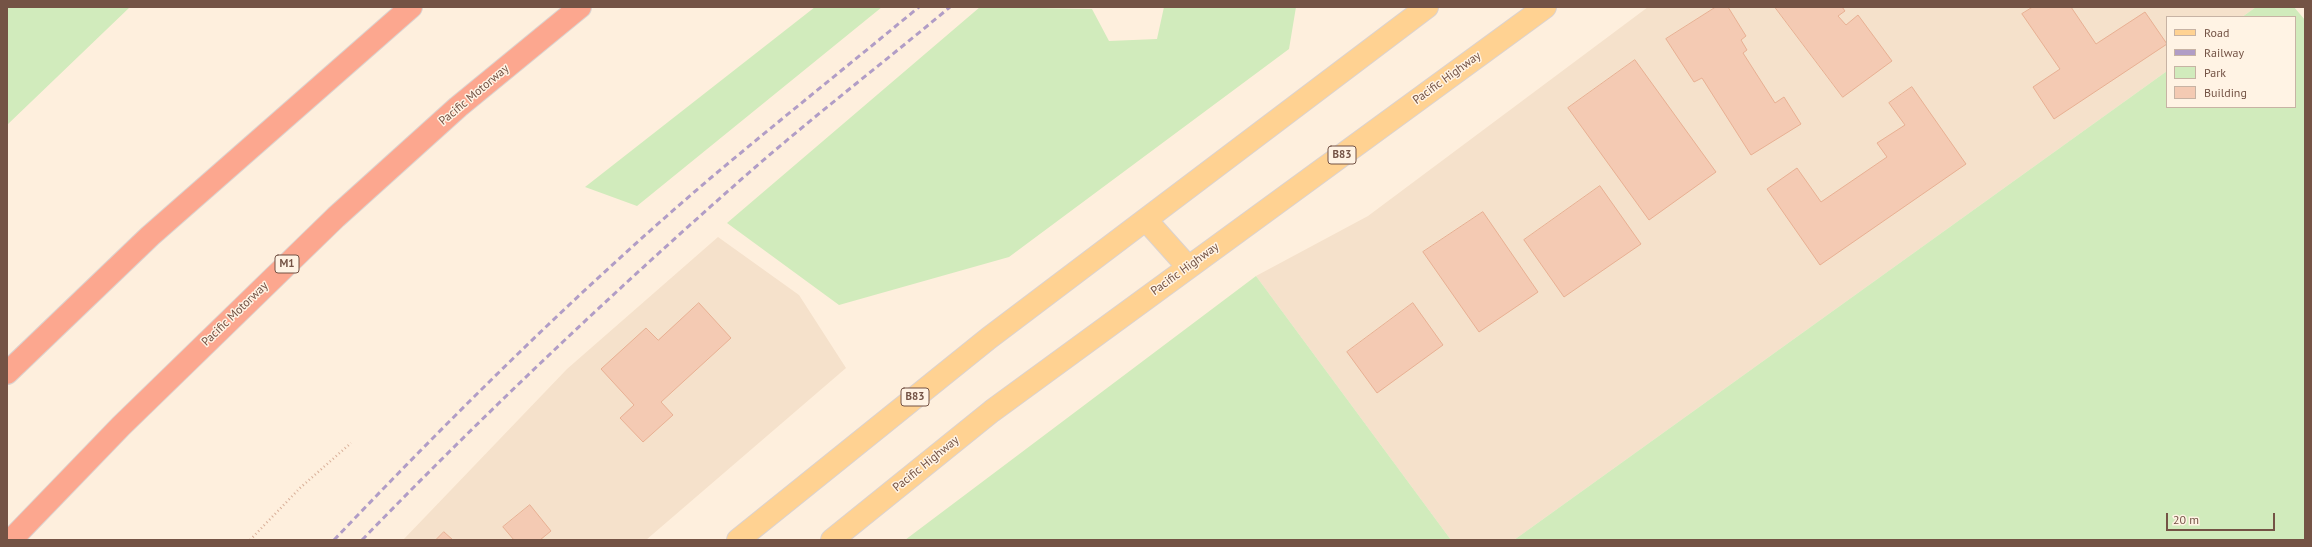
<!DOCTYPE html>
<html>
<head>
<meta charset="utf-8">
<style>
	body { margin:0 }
	#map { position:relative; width:2312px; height:547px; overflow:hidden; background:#feefdd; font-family:"PT Sans",sans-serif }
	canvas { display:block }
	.frame { position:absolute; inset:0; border:8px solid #745345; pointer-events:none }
	.legend { position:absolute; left:2166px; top:16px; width:130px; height:92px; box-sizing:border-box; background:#fff3e4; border:1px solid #c7b3a4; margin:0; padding:5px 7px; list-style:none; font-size:12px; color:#745345 }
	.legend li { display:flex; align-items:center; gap:8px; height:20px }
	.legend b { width:20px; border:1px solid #c7b3a4 }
	.scale { position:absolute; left:2166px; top:513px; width:109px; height:18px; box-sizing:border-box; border:2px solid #745345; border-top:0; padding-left:5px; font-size:12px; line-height:14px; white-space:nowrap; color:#745345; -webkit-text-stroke:3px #fff3e4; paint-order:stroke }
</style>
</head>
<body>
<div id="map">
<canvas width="2312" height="547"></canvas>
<div class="frame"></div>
<ul class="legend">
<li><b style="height:5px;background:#ffd292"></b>Road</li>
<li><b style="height:5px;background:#b19dc6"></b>Railway</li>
<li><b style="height:11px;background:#d1ebbc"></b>Park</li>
<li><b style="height:11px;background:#f4cab3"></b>Building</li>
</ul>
<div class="scale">20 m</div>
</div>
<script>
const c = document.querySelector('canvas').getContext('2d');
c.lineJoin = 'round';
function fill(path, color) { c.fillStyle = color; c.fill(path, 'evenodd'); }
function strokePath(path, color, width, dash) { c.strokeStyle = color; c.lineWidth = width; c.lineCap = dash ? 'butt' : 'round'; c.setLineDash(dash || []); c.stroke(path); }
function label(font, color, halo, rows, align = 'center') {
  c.font = font + ' "PT Sans",sans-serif'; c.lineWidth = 3; c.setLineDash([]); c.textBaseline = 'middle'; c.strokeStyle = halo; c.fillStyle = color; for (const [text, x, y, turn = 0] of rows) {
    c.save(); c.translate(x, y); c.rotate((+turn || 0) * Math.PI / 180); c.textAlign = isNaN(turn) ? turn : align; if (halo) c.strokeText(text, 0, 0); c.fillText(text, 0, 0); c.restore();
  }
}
fill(new Path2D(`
	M1648,7H2256L2242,17H2167V71L1514,540H1451L1256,276L1368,216Z
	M718,237L799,295L846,368L646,540H403L567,369Z`), '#f5e1cb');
fill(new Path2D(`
	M7,7H130L7,125Z
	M815,7H882L637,206L585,187Z
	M980,7L1092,9L1109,41L1157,39L1164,7H1296L1289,49L1009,257L839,305L727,223Z
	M2256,7H2294L2305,20V540H1514L2167,71V107H2295V17H2242Z
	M1256,276L1451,540H905Z`), '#d1ebbc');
const building = new Path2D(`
	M1716,7H1728L1746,36L1741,40L1747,50L1743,53L1775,103L1784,97L1801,124L1751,155L1702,78L1694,82L1666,39Z
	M1775,7H1842L1845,11L1838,16L1846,25L1858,15L1892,61L1843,97Z
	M2033,7H2071L2096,44L2145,12L2167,44L2054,119L2033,87L2060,69L2022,14Z
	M1635,60L1716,172L1649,220L1568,108Z
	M1912,87L1966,164L1820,265L1767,189L1797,168L1821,202L1887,157L1877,143L1905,125L1889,103Z
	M1600,186L1641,244L1564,297L1524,240Z
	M1483,212L1538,292L1479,332L1423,252Z
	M699,303L731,338L661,402L673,415L643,442L620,418L634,405L601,369L646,328L658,340Z
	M1413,303L1443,345L1377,393L1347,352Z
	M530,505L551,531L540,540H514L503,527Z
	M444,532L453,540H436Z`);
fill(building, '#f4cab3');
strokePath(building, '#e8b093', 1);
const primary = new Path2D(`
	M1146,220L1188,267
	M738,540L989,338L1427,7
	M832,540L992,411L1545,7`);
const highway = new Path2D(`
	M7,373L150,236L411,7
	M11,540L121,426L336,217L458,107L580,7`);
strokePath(primary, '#dbd2cf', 24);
strokePath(highway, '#dbd2cf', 24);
strokePath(new Path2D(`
	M250,540L300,488L351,443`), '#d8ae97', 2.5, [1, 3]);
strokePath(primary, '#ffd292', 22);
strokePath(highway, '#fca78f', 22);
strokePath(new Path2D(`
	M334,540C455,413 580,289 713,176C781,119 850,64 919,7
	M362,540C484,414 612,293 744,177C811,118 882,64 950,7`), '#b19dc6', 3, [6, 4]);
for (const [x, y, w] of [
	[1342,155,28],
	[287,264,24],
	[915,397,28]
]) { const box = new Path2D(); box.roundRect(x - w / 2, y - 9, w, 18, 3); c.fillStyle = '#fff3e4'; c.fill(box); strokePath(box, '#745345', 1); }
label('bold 11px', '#745345', null, [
	["B83",1342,155],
	["M1",287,264],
	["B83",915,397]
]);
label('12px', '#745345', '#fff3e4', [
	["Pacific Highway",1447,78,-36],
	["Pacific Motorway",474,95,-40],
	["Pacific Highway",1185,269,-36],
	["Pacific Motorway",235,314,-44],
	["Pacific Highway",926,464,-39]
]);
</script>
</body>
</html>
